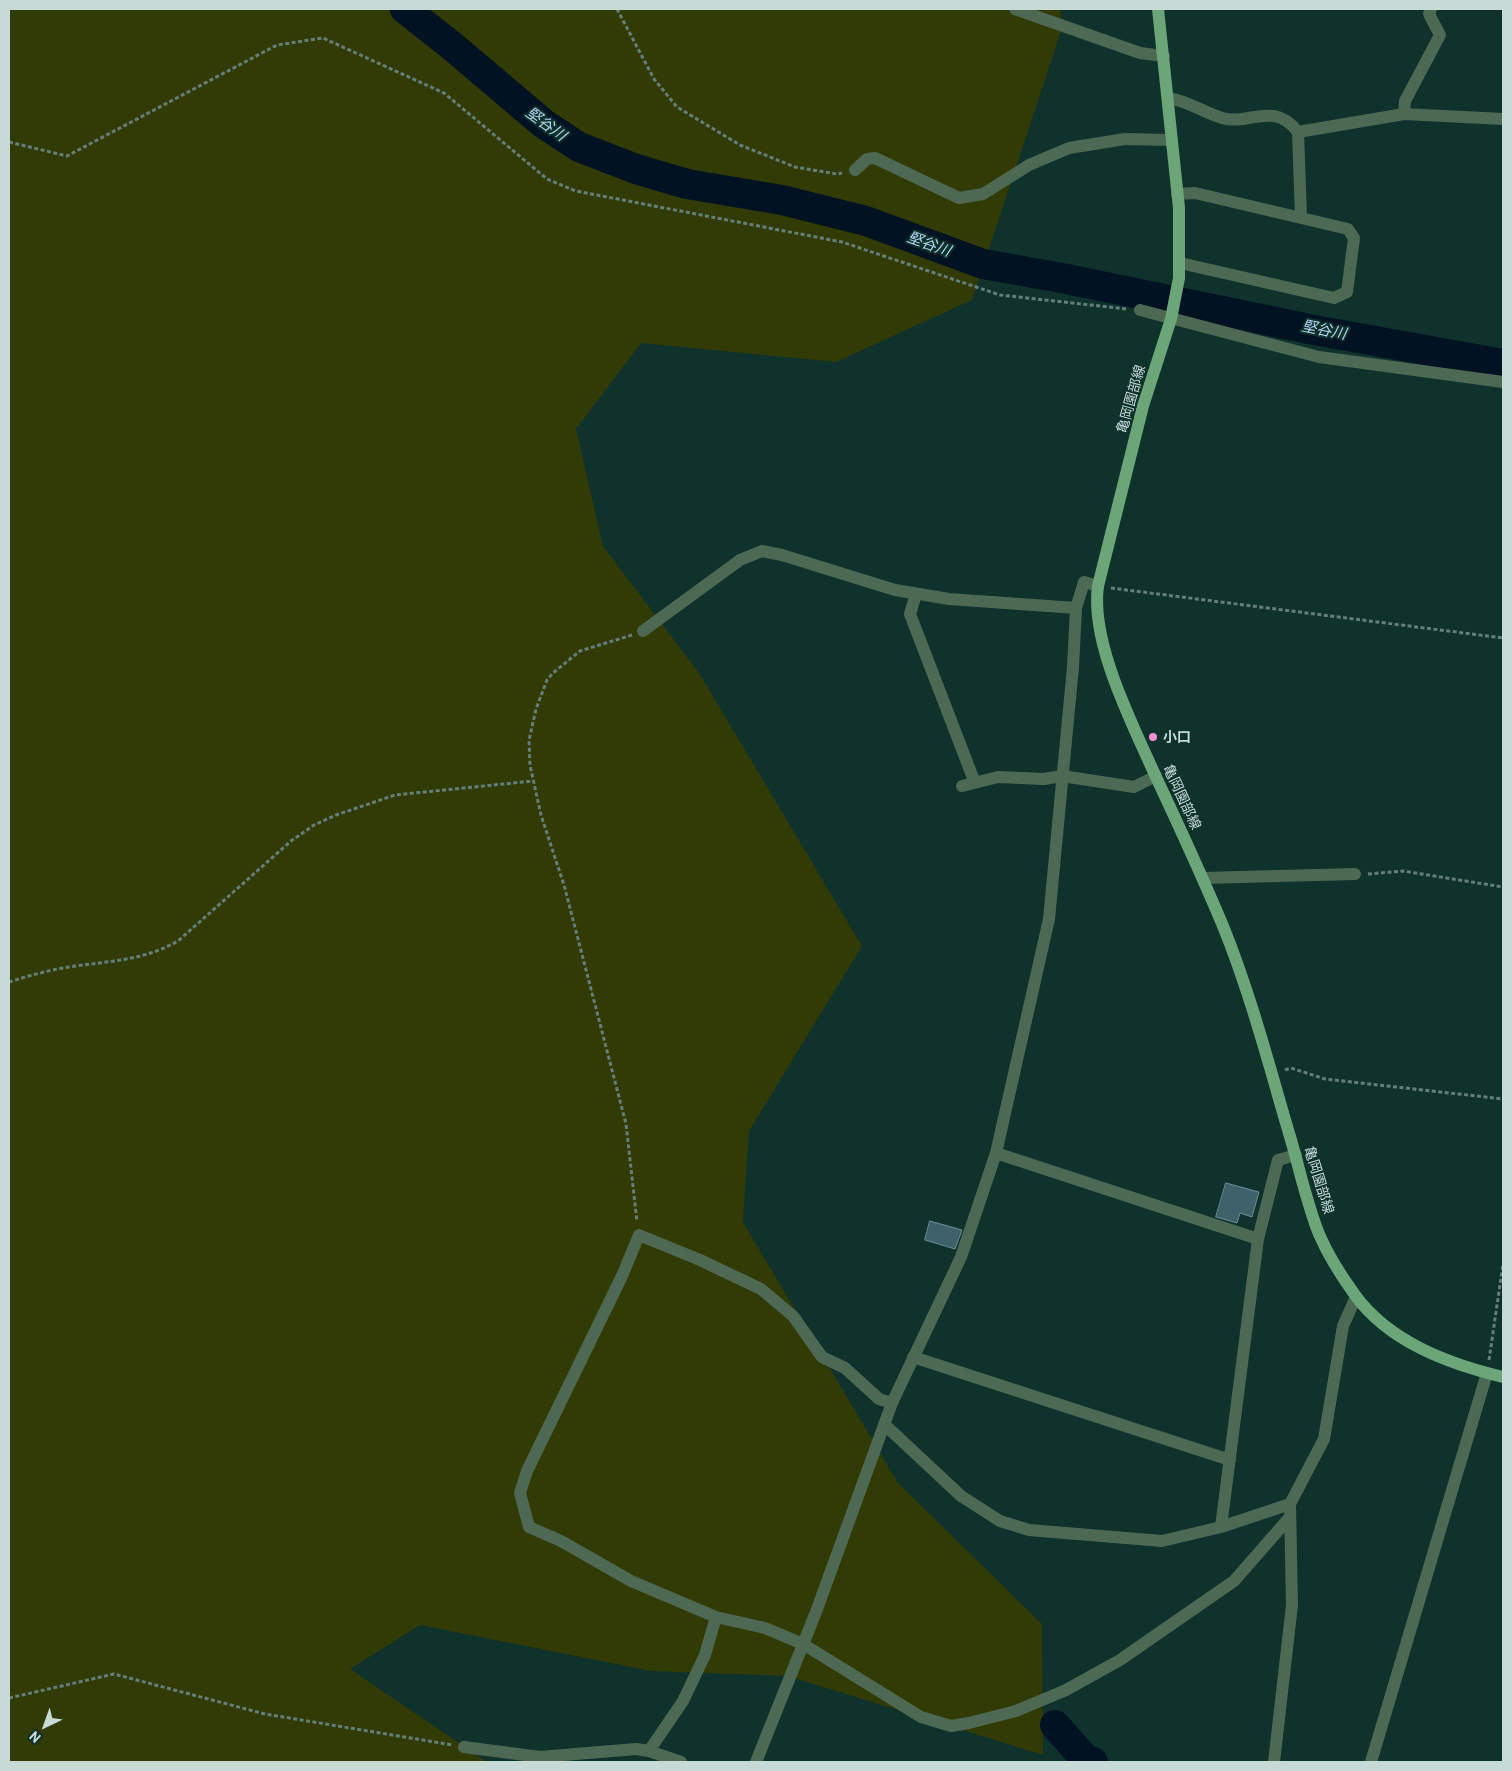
<!DOCTYPE html>
<html>
<head>
<meta charset="utf-8">
<style>
	body { margin:0 }
	#map { position:relative; width:1512px; height:1771px; overflow:hidden; background:#0f322d; font-family:Barlow,sans-serif }
	canvas { display:block }
	.frame { position:absolute; inset:0; border:10px solid #c7dad6; pointer-events:none }
	.north { position:absolute; left:20px; top:1701px; width:50px; height:50px; -webkit-text-stroke:4px #0f322d; paint-order:stroke; rotate:222deg; font-size:14px; font-weight:700; line-height:20px; text-align:center; color:#c7dad6 }
	.north::after { content:''; display:block; margin:auto; width:18px; height:22px; background:#c7dad6; clip-path:polygon(50% 0,100% 100%,50% 72%,0 100%) }
</style>
</head>
<body>
<div id="map">
<canvas width="1512" height="1771"></canvas>
<div class="frame"></div>
<div class="north">N</div>
</div>
<script>
const c = document.querySelector('canvas').getContext('2d');
c.lineJoin = 'round';
function fill(path, color) { c.fillStyle = color; c.fill(path, 'evenodd'); }
function strokePath(path, color, width, dash) { c.strokeStyle = color; c.lineWidth = width; c.lineCap = dash ? 'butt' : 'round'; c.setLineDash(dash || []); c.stroke(path); }
function label(font, color, halo, rows, align = 'center') {
  c.font = font + ' Barlow,"Noto Sans JP",sans-serif'; c.lineWidth = 4; c.setLineDash([]); c.textBaseline = 'middle'; c.strokeStyle = halo; c.fillStyle = color; for (const [text, x, y, turn = 0] of rows) {
    c.save(); c.translate(x, y); c.rotate((+turn || 0) * Math.PI / 180); c.textAlign = isNaN(turn) ? turn : align; if (halo) c.strokeText(text, 0, 0); c.fillText(text, 0, 0); c.restore();
  }
}
fill(new Path2D(`
	M9,9H1060L1063,25L972,300L836,362L641,343L576,429L603,546L699,673L862,946L749,1131L743,1222L898,1483L1042,1624L1043,1755L788,1676L651,1671L420,1625L350,1669L487,1762H9Z`), '#323a05');
strokePath(new Path2D(`
	M405,9L452,46L544,124L579,147L636,169L687,184L782,200L866,221L983,264L1062,278L1314,330L1503,364
	M1055,1725L1086,1760L1093,1762`), '#011223', 30);
const building = new Path2D(`
	M1226,1183L1259,1192L1252,1217L1240,1213L1237,1223L1216,1217Z
	M930,1221L962,1230L955,1249L925,1240Z`);
fill(building, '#3f6169');
strokePath(building, '#6b8e97', 1);
strokePath(new Path2D(`
	M617,9L654,79L677,107L740,145L795,167L837,174L842,173
	M9,142L67,156L277,45L323,38L444,93L547,179L576,191L842,242L1000,295L1127,309
	M1111,588L1503,638
	M632,635L580,651L553,673L547,680L536,709L529,740L530,765L541,815L564,885L626,1124L637,1222
	M1368,874L1403,871L1503,887
	M9,982C28,976 49,970 69,967C108,961 143,961 178,941L291,841L314,825L336,815L395,795L533,781
	M1285,1070L1291,1068L1325,1079L1503,1099
	M1489,1360L1503,1264
	M9,1698L114,1674L265,1714L453,1745`), '#647f7b', 3, [4, 2.5]);
strokePath(new Path2D(`
	M1015,9L1140,53L1164,56
	M1168,98C1188,101 1203,112 1222,118C1250,126 1273,100 1298,132L1404,114L1503,119
	M1404,114L1405,101L1440,35L1429,14L1431,9
	M1298,132L1301,217
	M855,170L867,159L875,158L959,198L983,194L1029,165L1069,148L1125,139L1172,140
	M1177,194L1195,193L1348,229L1354,238L1347,292L1334,298L1180,263
	M1140,310L1319,357L1503,382
	M916,594L910,614L975,783
	M643,631L740,560L762,551L782,555L895,590L949,599L1076,608
	M962,786L998,777L1044,779L1062,776L1134,787L1156,776
	M1203,878L1355,874
	M996,1153L1258,1239
	M913,1357L1230,1460
	M892,1403L879,1399L845,1368L822,1357L793,1316L761,1289L700,1260L639,1235L622,1276L527,1471L520,1493L529,1527L561,1541L631,1581L716,1617L765,1628L803,1644L921,1717L951,1726L969,1723L1016,1711L1066,1690L1120,1660L1234,1581L1290,1517
	M884,1424L961,1496L1000,1521L1029,1530L1162,1541L1221,1527L1290,1504
	M1221,1527L1258,1239L1278,1160L1296,1155
	M464,1747L540,1757L636,1749L649,1751L681,1762
	M649,1751L683,1701L705,1655L716,1617
	M756,1762L816,1612L892,1403L961,1257L996,1153L1049,919L1073,667L1076,608L1084,582L1098,586
	M1274,1762L1292,1605L1290,1504L1324,1439L1343,1326L1356,1297
	M1371,1762L1487,1373`), '#4d6953', 12);
strokePath(new Path2D(`
	M1158,9L1179,208V278L1171,319L1143,406L1098,586C1090,643 1133,725 1156,777C1179,826 1202,876 1223,926C1251,995 1270,1069 1291,1140C1300,1171 1307,1204 1319,1234C1328,1255 1342,1277 1355,1295C1389,1342 1449,1364 1503,1377`), '#6ba678', 12);
for (const [x, y, r, color] of [
	[1153,737,5,"#f590d1"]
]) { const dot = new Path2D(); dot.arc(x, y, r, 0, 2 * Math.PI); c.fillStyle = color; c.fill(dot); strokePath(dot, '#0f322d', 2); }
label('14px', '#c7dad6', '#0f322d', [
	["亀岡園部線",1131,399,-74],
	["亀岡園部線",1182,797,65],
	["亀岡園部線",1319,1180,73]
]);
label('bold 14px', '#c7dad6', '#0f322d', [
	["小口",1163,737]
], 'left');
label('italic 15px', '#b5d6f4', '#0f322d', [
	["堅谷川",546,124,36],
	["堅谷川",929,244,20],
	["堅谷川",1324,330,11]
]);
</script>
</body>
</html>
